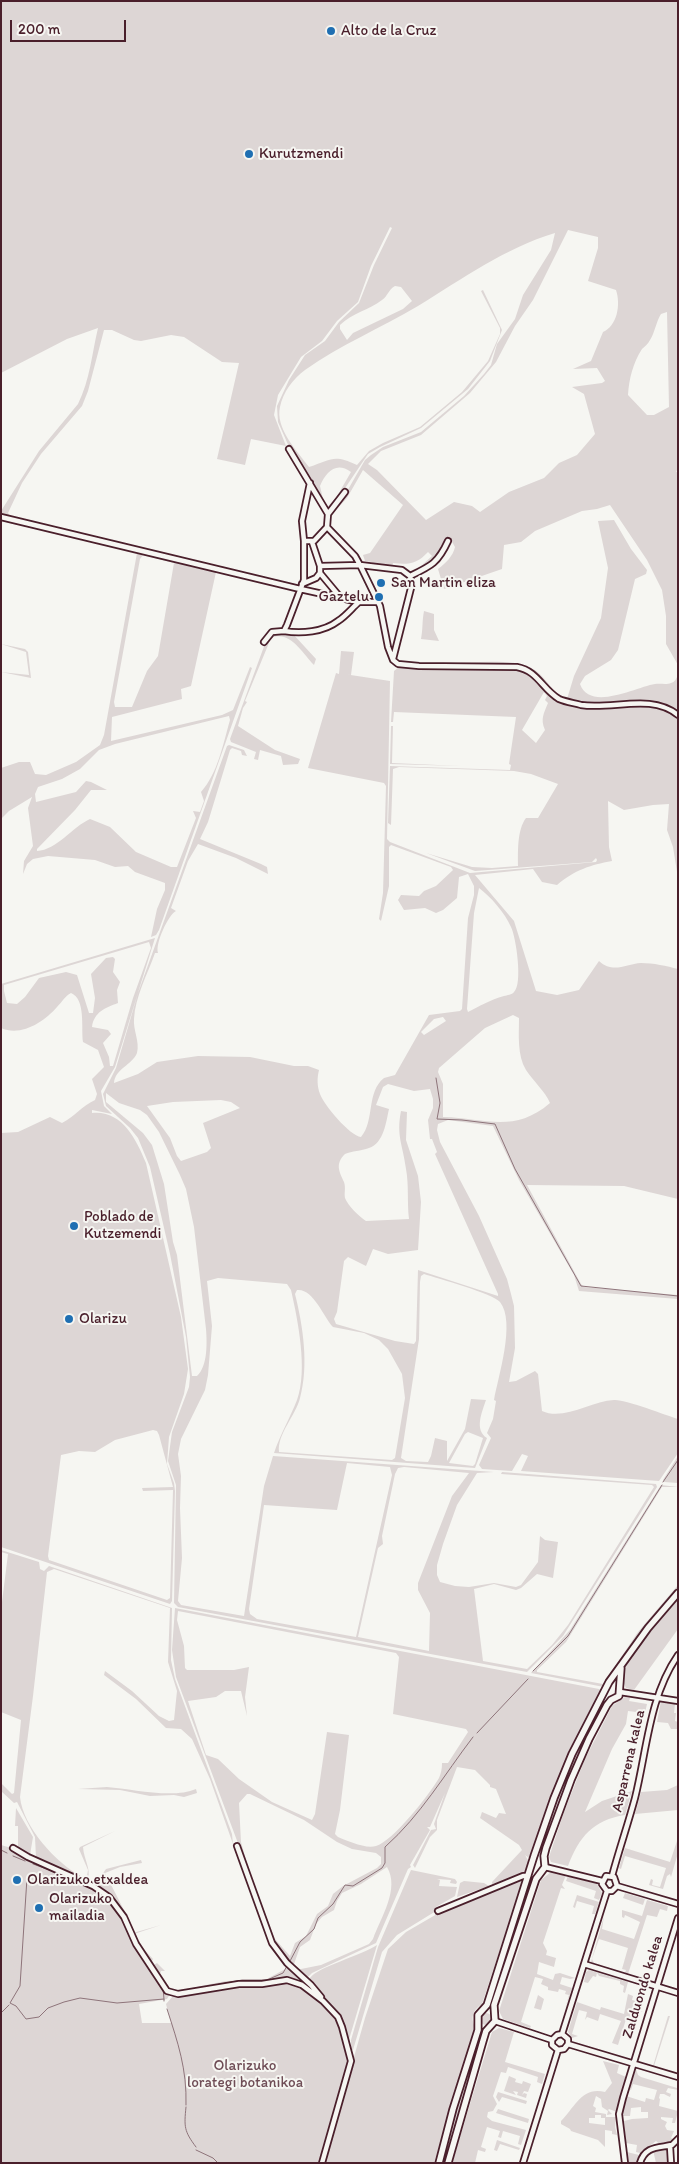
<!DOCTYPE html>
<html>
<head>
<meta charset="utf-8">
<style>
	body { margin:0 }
	#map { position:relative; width:679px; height:2164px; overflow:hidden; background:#f6f6f2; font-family:Itim,sans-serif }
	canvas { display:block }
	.frame { position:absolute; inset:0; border:2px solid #4a1f2b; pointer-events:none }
	.scale { position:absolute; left:10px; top:20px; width:116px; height:22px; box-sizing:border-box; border:2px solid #4a1f2b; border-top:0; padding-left:6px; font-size:15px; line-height:18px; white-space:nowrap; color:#4a1f2b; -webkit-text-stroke:4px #f6f6f2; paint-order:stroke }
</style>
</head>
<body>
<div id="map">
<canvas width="679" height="2164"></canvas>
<div class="frame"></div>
<div class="scale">200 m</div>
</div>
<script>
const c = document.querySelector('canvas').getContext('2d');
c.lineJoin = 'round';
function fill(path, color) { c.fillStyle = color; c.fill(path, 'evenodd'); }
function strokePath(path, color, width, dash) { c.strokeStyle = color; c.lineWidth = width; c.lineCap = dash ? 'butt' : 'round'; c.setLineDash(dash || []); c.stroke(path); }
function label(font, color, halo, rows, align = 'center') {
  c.font = font + ' Itim,sans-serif'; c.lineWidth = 4; c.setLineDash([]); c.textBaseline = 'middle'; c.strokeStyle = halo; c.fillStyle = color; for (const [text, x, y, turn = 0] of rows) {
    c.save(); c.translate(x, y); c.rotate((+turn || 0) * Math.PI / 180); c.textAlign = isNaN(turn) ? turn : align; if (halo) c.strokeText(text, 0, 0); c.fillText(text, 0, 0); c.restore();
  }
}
fill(new Path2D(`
	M1,1H678V470L676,471L678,474V665L666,644V616L662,590L647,560L610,505L597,509L582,511L535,531L521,542L504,545L502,569L444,589L438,569C446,563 453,556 455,547L451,540L441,549L438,561L421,570V566L432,556L428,552C417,564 408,565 393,563L392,567L374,565L372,562L365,561L363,555L370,553L403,505L363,470L347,498L336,510L334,509L346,493L365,460L371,455L383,447L421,432L464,396L484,374L491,365L497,344L515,319L523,295L551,250L555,233C505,248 462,279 418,306C381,328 340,345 305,370C293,379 283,392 280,407C275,428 297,451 309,467C332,459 334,454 357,465L369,451L383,443L420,427L462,392L488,361L500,334V328L481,291L483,290L502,330L490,361L468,389L421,428L380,447L368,454L331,509L328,510L329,505L336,498L351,472C336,461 326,472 320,486L323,499L321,500L303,467L290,449L278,422L277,406L289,380L305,355L325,341L339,322L359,303L374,265L392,228L390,227L371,266L358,302L337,321L322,341L301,357L278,395L274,415L286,446L251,439L245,465L217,459L239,363L222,362L184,337L171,335L141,341L134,340L112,330H104L88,391L82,406L41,454L22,483L8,513L11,517L194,560L193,562L1,516V511L39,451L78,404C90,380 92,353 98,328L67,339L1,373ZM568,230L598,237V248L588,281L616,290C621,305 617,326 603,332L591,361L573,369L597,368L605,381L602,383L572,387L584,394L595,434L577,455L559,463L544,478L509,492L480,512L472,506L454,502L426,520L377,470L368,464L381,451L421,435L470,393L496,362L515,326L533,300ZM395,286L401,287L412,301L403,309L353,333L347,340L340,329V325C352,313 369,310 382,300C388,296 388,290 395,286ZM667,312L669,407L654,415H647L628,395C629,379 633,363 642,349C645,346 648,344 650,340C655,332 656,322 661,314Z
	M1,519L271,583L216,572L191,686L181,689L182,699L112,717L111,741L222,715L233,710L250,667L252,668L159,930L156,935L151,937L157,909L165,890V883L135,872L128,866L115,867L95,860L48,856L33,859L27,864L23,874L24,861L33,846L28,808L32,797L9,811L1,819V768L19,762H30L35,774L46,775L76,762L100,745L104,735L137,553L1,521ZM143,555L174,563L158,656L147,671L132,707H115L114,702L140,559ZM229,716L230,720C223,744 218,773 201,792L204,801L200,812L193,811L196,818L177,867H171L136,852L110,827L90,819C72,827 57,850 37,851V849L75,810L91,790H107L91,782L86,781L76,792L36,802L35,794L38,787L62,779L80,769L99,750L115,744Z
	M614,520L631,549L647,570L646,574L635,579L618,650L611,660L585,676L580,684C590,712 636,687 655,684C660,683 666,685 671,683C675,682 676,679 678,675V712C649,692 611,707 577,702C549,698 549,678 528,669C513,663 455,665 436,665V663C464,665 508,656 533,669C547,677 551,693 567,699L574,676L601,618L608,568L598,521Z
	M424,611L434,614V630L439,641L421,639C423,629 422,621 424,611Z
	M275,632L293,634L316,659L314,665C302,653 290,630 271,638L245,701L247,702L243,708L238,726L275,750L300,759L298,764L283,765L281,756L260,750L258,760L254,759L256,752L231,742L230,739L266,641L270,635Z
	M1,644L25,649L28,652L31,678L1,672L29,675L26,652Z
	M341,651L354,652L351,675L344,674L390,681L387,839L390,842L470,873L596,862L597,860L596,858L592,862L475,871L426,853L472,867L492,868L518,866C518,851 517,830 526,818H538L558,784L531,774L514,771L399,767L393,769L391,825L388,823L390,766L510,770L511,765L509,764L516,717L394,712L393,722H391L394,671L399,667L521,670L530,673L554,697L582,707L611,708L642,705L662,707L678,717V878L673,847L667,830L669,804L653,805L624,810L608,801L609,847L612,861C590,865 575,870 557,885L542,882L533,869L475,875L514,921L536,991L557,995L579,990L599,961C613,974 626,964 641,963C653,963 667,966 678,969V1199L624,1186L527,1185L581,1284L584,1287L678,1295V1299L579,1291L574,1275L519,1180L493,1126L448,1120L438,1124L437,1130L440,1142L479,1216L507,1279L511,1294L514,1306L515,1348L509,1382L516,1381L535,1371L538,1374L542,1411C564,1421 591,1401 614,1400C625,1399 665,1415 678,1419V1453L659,1481L521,1471L528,1456L522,1454L512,1471L482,1469L479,1465L491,1438L487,1433L493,1419L496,1401L494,1400C498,1377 516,1322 500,1302C494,1294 437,1278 424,1274L421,1276L420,1282L419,1339L401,1458L406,1461L428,1462L431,1456L435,1438L447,1441V1461L465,1429L471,1399L486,1400C482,1412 474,1430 487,1438L475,1468L274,1453C280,1435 290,1418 297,1400C308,1370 298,1321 291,1290L287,1284L218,1278L207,1281L212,1326L208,1375L205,1390L181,1439L178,1454L181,1476L180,1508L182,1558L178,1601L181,1605L244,1616L264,1486L273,1456L494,1472L477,1473L457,1505L443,1544L437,1565V1575L440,1582L455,1586L469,1587L494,1583L516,1587L521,1585L538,1562L540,1536L545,1540L558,1542L553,1578L537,1574L521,1588L516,1590L494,1584L474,1589L483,1661L527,1669L552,1645L568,1625L654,1487L652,1485L501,1474L502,1472L656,1484L657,1487L563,1636L527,1672L178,1607L174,1603L176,1485L168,1461L172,1432L189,1387L190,1377L186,1337L170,1254L150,1167L138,1138L130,1128L106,1106L103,1094L116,1068L138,993L227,746L229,745L244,750L247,756L242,755L241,751L232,748L230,750L208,822L200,839L261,864L267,867L268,874L236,858L198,844L188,861L171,908L176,911C168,915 155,944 158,953H155C148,973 135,997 134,1019C133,1030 140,1042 137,1053C132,1065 115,1069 114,1083L138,1074L157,1062L198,1056L250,1057L294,1066H308L319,1070C317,1078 317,1086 320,1094C324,1105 350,1136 361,1137C375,1121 366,1092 384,1078L395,1075L429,1015L460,1011L462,1009L468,918L474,895V886L468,874L459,877L457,898L443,910L436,913L425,908L404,910L398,900L401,895L419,896L424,891L436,886L453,870L451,867L391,845L389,847V886L381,921L379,919L383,893L386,786L384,783L308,768L336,673L339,674ZM544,692L547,696L545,700L548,703C544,713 540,719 545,730L536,743L522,730ZM479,888C491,897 505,913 511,927C516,937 523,984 514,992C512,995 507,995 504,996C490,1000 480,1006 468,1012L467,1009L474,913ZM513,1015L519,1018C519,1035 517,1055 526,1070C533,1081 545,1091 550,1103C514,1134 485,1118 443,1117V1084L438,1072L439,1068L485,1028ZM443,1017L446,1021L424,1035L421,1032L434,1019ZM388,1084L414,1091L430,1089L433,1099V1108L428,1120L430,1139H432L437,1152L435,1154L498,1294V1296L418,1270L416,1341L414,1344L395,1341L336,1324L334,1319L337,1312L344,1261L348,1257L366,1266L373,1249L388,1254L418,1250L421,1202L418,1176L406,1140L407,1112L401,1111C396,1136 403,1145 406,1169C409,1185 407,1202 409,1219L366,1221C359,1216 348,1206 345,1198C344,1193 346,1188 344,1182C339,1171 335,1164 345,1154C352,1151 361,1151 369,1148C384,1143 386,1122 389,1109L376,1105L383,1087ZM106,1093L119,1103L140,1110L147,1115L159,1132L180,1175L186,1189L194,1227L206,1329C207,1342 208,1366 197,1376H192L177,1255L173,1242L164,1184L152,1145L143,1133L106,1102ZM221,1100L231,1102L240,1108L203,1123L211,1148L207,1152L181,1161L177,1156L170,1138L147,1106L173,1102ZM297,1290C313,1288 323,1316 333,1327L364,1333L379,1340L388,1349L402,1374L405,1398L395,1458L392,1460L279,1452C277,1434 296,1415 300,1398C309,1365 303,1326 295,1294ZM468,1432L483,1438L475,1464L473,1466L449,1463L465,1434ZM347,1463L390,1467L392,1475L356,1637L257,1619L250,1614L249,1609L264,1505L337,1510ZM404,1467L469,1473L452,1496L418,1583V1590L430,1613L429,1651L358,1637L378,1548L383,1544L382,1536L395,1474L398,1468Z
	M391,726H393L392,763L461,766L390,764Z
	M155,938L115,1067L101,1091L104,1106L112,1114L92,1110V1113C122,1110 136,1139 146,1163L181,1317L188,1369L184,1394L169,1437L167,1464L174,1483L175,1491L172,1601L170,1604L1,1547V1133L18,1132L50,1117L62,1123C74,1117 82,1106 95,1100L97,1094L92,1079L104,1067L98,1050L83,1042C81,1028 86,999 71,993C65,996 62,1002 57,1007C44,1022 21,1037 1,1028V984ZM149,942L151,948L133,998L113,1066H110L109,1057L103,1043L111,1034L108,1030L92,1027C94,1012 105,1008 118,1003L117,990L120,982L113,972L115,959L113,957L106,958L91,974L95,998L93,1013H89L77,975L66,972L39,978L25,997L17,1004L7,1003L4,991V985ZM153,1430L157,1431L159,1435L173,1487L142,1488L143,1491L173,1490L170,1598L167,1600L49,1560L48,1556L61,1455L79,1451L95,1452L115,1440Z
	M678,1456V1483L664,1482L663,1480Z
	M661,1485L678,1487H662L566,1642L537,1670V1672L603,1684L638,1632L678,1585V1587L638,1636L604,1687L531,1673L570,1630Z
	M1,1550L39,1562L40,1569L44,1571L49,1566L172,1608L171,1660L175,1679L232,1834L233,1844L210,1779L192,1739L181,1729L166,1728L136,1699L104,1675L105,1671L132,1691L159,1716L169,1721L174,1720L177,1691L168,1662L170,1608L54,1569L47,1572L33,1696L20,1797C23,1827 56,1863 82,1877L87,1876L88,1870L79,1849L80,1847L115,1831L83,1847C84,1860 91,1868 88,1880L93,1884H95L106,1869L141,1860L142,1863L120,1867L105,1873L126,1914L133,1933L161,1925L134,1934L139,1944L153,1959L152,1961L154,1965L157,1963L165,1971H161L160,1974L170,1994L167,1999L139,2004L142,2023H171L166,2004L174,1995L230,1986L288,1982L301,1986L317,1997L337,2018L343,2030L349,2063L320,2163H1V1845L18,1850V1826H15L16,1808L33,1837L30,1855L36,1858L35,1837L17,1802L14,1803L1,1791V1783L12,1794L14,1793L21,1720L1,1712V1610L8,1554L1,1552Z
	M678,1598V1629L634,1690L626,1688L623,1682V1670L640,1645Z
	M175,1608L599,1689L601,1690L564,1764L530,1859L525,1855L529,1862L525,1873L500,1883L492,1884V1882L522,1850L519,1845L480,1818L482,1812L496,1818L499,1813L506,1814L496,1789L490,1787V1785L475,1770L457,1767L437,1820V1830L430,1837L415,1868L413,1865L431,1830L436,1829L434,1824L445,1793L430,1827H427L430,1830L410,1865L411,1867L408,1869L376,1943L312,1973L306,1979L296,1970L321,1965L369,1944L373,1939C381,1917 400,1889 387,1867L361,1884L342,1893L337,1901L334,1910L322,1917L316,1924L310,1940L300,1947L293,1967L271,1940L239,1846L176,1677L172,1650ZM178,1611L396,1653L399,1657L393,1714L466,1729L468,1732L448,1763H442C442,1769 441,1773 439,1778C430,1794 392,1842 376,1846C365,1849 348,1841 338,1837L335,1834L340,1810L349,1735L327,1732L315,1814L312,1820L272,1802L239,1779L218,1759L206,1755L188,1701L216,1697L225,1691H241L247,1716L245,1697L249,1667L234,1670H187L185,1668L184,1646L177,1620ZM247,1794H250L304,1820L337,1842L352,1849L376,1853L381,1857V1864L377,1868L343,1886L333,1894L328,1906L317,1914L306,1936L295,1943L290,1956L275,1939L251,1877L241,1842L239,1803Z
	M625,1697L630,1698L629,1701L647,1704L645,1713L628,1711L626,1724L612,1749L585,1812L602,1801L632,1791L625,1815C593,1820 579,1837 568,1866L551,1862L549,1857L564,1812L585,1759L612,1706Z
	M602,1700L607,1702L543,1854L538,1852L572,1760Z
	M661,1701L675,1704L674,1713H676L675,1721L678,1722V1729H671L668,1723L657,1722Z
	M678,1785V1810L635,1814L641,1792L667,1790Z
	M107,1787C132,1789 173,1799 196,1789L197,1793L184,1797L174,1795L150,1796L120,1790L78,1789Z
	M678,1838V1853L671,1877L670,1874L667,1876L663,1889L649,1885L651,1879L653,1880L652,1885L660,1887L666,1868L625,1856L621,1869L619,1868L625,1848L670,1862Z
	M411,1870L455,1879L457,1882L456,1884L450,1883L451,1880L437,1879L440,1880L439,1886L457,1887L455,1896L436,1907V1911L397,1935L382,1952L353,2050H351V2040L378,1947Z
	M551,1872L566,1875L562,1885L565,1889L561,1888L543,1943L547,1951L546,1955L556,1958L554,1967L539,1962L537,1974L553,1980L555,1974L560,1973L575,1978L570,1979L562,1977L560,1984L572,1988L565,2009L569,1995L565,1994L566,1991L559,1989L558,1992L548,1990V1987L541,1984L543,1979L535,1977L521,2022L531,2026L530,2028L503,2019L499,2011L541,1880Z
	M568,1876L597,1884L602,1893L599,1900L594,1898L596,1891L566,1881Z
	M520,1879L523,1880L482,2004C473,2010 470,2017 475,2027L434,2163H324L365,2018L388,1949L406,1932L437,1914Z
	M464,1881L484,1883L489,1886L457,1897L460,1883Z
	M526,1888L531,1889L492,2008L488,2006Z
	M625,1893L645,1899L643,1905L623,1898Z
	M577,1895L599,1902L595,1914H592L594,1906L577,1901L575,1908L573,1907Z
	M647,1900L668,1906L667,1911L660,1909L657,1917L647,1915L628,1974L625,1973L626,1970L622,1969L628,1948L599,1939L592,1959L594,1963L591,1962L604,1916L602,1929L634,1939L640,1922L625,1915L624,1918L622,1917V1910L642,1916Z
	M377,1945L348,2043L335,2011L310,1983V1978C319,1966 361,1956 377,1945Z
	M289,1967L317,1994L285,1979L261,1982L228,1983L177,1992L176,1991L226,1981L265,1980Z
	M589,1970L628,1982L625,1993L623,1992L624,1986L620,1984V1981L599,1976L597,1973L596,1977L593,1976L588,1983L584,1982L586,1972Z
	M628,1994L633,1996L632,2000L644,2003H636L634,2010L643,2012H636L634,2018L627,2016L618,2045L612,2043L621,2021L600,2014L598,2021L587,2017L585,2020L587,2012L579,2010L572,2034L578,2036L572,2038L568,2032L577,2002L600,2010L601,2007L624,2014Z
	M538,1995L544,1999L541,2010L534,2008Z
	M480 2019a6 6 0 1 1 12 0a6 6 0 1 1-12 0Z
	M668,2016H670L654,2066H653Z
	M499,2028L514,2032L505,2062L545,2074L542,2084L537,2082L538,2077L508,2067L506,2073L501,2072L493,2096L497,2104L493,2111L488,2112L487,2117L492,2121L526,2130L521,2145L518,2144L520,2136L503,2131L501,2138L498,2137L500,2131L487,2127L481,2147L486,2149L485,2152L478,2150L475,2163H452L492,2032Z
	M480,2030L485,2031L445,2163H440Z
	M603,2061L619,2065L617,2073L626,2077L617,2112L609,2109L608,2110L612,2114L607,2115L608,2111L602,2107L601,2099L596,2096L593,2106L596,2108L595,2112L606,2114V2117H616L615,2127L617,2135L612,2134V2131L605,2130V2147L598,2140L571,2131L570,2129L561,2124V2121C575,2107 582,2086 605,2092L612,2083ZM595,2115H601V2118H605V2125L589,2123V2118H595Z
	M636,2069L638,2075L641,2077L677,2088L678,2086V2090L668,2088L666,2092L671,2094L670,2097L664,2094H660L659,2098L660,2099L659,2106L678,2111L675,2123H672L673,2118L661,2117V2119L667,2122L665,2126L667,2130L674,2131L671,2138L675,2140L671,2144L661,2145L656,2141L641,2153L638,2163H629L627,2152L639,2155L640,2153L636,2152L637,2145L626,2143L624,2121L632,2119L648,2118V2112H641V2107L631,2108L630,2116H622L626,2096L645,2102L646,2098L654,2100L657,2090L633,2084L631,2090L629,2089Z
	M509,2076L516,2079L515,2082L522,2084L523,2081L531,2084L528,2092L524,2091L522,2095L524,2093L527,2094L526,2098L517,2095L518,2092L513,2091L516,2095L504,2091Z
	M498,2092L527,2101L526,2104L502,2097L499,2102L496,2097Z
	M498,2109L529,2119L528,2123L496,2113Z
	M497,2140L520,2148L519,2150L500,2144L497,2151L494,2150Z
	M666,2149L668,2150L670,2163H656L653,2150Z`), '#ddd6d5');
strokePath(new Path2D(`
	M436,1078L440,1103L437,1119L462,1120L495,1124L515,1169L581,1286L678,1296
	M663,1482L678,1460
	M533,1671L568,1636L662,1485
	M477,1733L528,1679
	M1,1850L7,1853
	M13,1856L25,1861
	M33,1864L63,1875
	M27,1878L20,1986L10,2003L16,2006L26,2019L39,2017L48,2008L64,2002L80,1998L117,2003L164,1999V2001
	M71,1879L97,1891
	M127,1929L135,1945
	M289,1963L300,1942L314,1929L318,1918L333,1904L345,1885L353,1886L382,1868L385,1863V1847C421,1815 444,1775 473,1737
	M163,1988L164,1999
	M182,1991L242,1980H267L283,1973L287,1966
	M167,2009C178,2043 187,2069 186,2105
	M1,2013L9,2005
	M186,2107C184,2127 184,2131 196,2147
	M196,2150L213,2158L218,2163`), '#8e747a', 1);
const minor = new Path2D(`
	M328,514L345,492
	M1,517L300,589L359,602H377
	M327,527L355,556L360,565L402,570L410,576
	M304,541L302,521L310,483
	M312,542L320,566V573L340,597
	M320,566L360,565L380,606L388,647L393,660L398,664L419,666L517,667C538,671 542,689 559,699C566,702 574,703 581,705C613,710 651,693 678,715
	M302,584L316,578L320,573
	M284,631C301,634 324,632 338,621C346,616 352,608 359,602
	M264,642L272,632L284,631L287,625L304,580V541H314L327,527L328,514L289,449
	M393,659L412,584L410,576C431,566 438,563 448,541
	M620,1692L678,1701
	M237,1846L272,1943L287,1963L311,1985L321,1997
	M13,1848L28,1857L93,1886L109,1897L124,1917L136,1944L167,1991L178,1994L239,1984H262L287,1980L302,1985L323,2001L338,2017L342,2027L351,2061L322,2163
	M545,1867L602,1881
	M612,1876C619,1850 628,1824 635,1798C647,1750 649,1697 678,1655
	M617,1886L678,1904
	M607,1891L602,1884L606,1876L614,1877L617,1886
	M607,1891H612L617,1886
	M438,1911L523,1876H528
	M584,1964L678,1993
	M495,2021L552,2040
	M562,2034L607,1891
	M568,2044L678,2077
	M558,2050L564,2049L568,2044V2039L562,2034
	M558,2050L552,2045V2040L557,2035L562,2034
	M670,2146L671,2163
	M523,2163L558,2050
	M625,2163L619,2114L623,2098L678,1918
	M640,2163C645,2146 658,2148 672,2145L678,2139`);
const major = new Path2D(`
	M439,2163L453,2109L478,2030V2015L487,2005L534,1856L554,1798L572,1754L609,1682L648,1628L678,1593
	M448,2163L483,2041L486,2031L495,2021L494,2005L536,1879L545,1867L544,1856L546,1848L571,1780L589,1739L607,1705L611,1700L619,1696L621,1668`);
strokePath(minor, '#4a1f2b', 8);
strokePath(major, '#4a1f2b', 9);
strokePath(minor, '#f6f6f2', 4.5);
strokePath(major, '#f6f6f2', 5.5);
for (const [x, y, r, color] of [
	[331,31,5,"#1f6fb2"],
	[249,154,5,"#1f6fb2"],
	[381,583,5,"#1f6fb2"],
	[379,597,5,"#1f6fb2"],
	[74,1226,5,"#1f6fb2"],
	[69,1319,5,"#1f6fb2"],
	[17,1880,5,"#1f6fb2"],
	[39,1908,5,"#1f6fb2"]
]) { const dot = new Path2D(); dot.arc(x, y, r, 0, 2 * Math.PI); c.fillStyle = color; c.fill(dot); strokePath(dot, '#f6f6f2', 2); }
label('15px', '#4a1f2b', '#f6f6f2', [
	["Alto de la Cruz",341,31],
	["Kurutzmendi",259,154],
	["San Martin eliza",391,583],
	["Gaztelu",369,597,"right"],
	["Poblado de",84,1217],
	["Kutzemendi",84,1234],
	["Olarizu",79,1319],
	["Olarizuko etxaldea",27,1880],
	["Olarizuko",49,1899],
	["mailadia",49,1916]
], 'left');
label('15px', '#4a1f2b', '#f6f6f2', [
	["Asparrena kalea",629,1761,-77],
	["Zalduondo kalea",643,1987,-73]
]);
label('15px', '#6f4d56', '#f6f6f2', [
	["Olarizuko",245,2066],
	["lorategi botanikoa",245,2083]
]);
</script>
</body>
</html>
